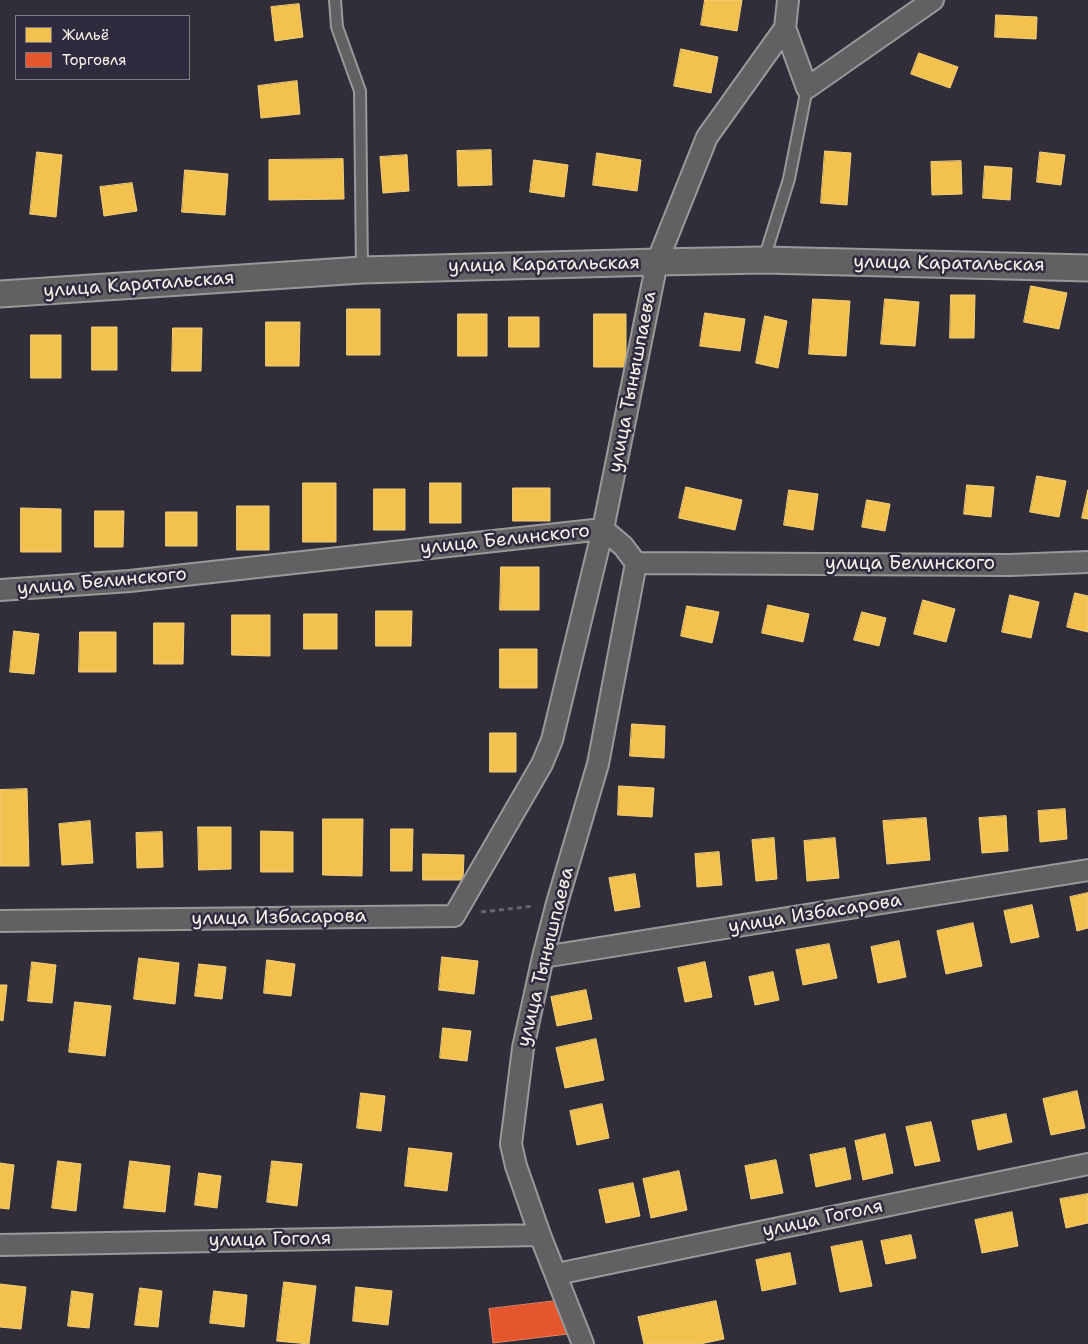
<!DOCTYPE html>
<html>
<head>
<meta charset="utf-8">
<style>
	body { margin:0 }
	#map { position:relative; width:1088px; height:1344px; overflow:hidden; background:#312e39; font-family:"Shantell Sans",sans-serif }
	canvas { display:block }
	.legend { position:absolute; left:15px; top:15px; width:175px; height:65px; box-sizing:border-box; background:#2f2a3d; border:1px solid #7e7a81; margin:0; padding:6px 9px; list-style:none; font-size:15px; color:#f4f1e8 }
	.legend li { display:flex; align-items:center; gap:10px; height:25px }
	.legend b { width:25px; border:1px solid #7e7a81 }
</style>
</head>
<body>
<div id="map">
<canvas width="1088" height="1344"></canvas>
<ul class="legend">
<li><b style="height:14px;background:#f2c14e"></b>Жильё</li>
<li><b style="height:14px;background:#e4572e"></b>Торговля</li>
</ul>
</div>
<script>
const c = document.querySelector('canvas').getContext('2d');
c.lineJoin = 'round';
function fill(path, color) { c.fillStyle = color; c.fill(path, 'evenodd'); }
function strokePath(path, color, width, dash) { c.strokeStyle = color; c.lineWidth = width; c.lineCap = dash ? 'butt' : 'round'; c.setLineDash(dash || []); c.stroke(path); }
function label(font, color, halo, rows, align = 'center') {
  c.font = font + ' "Shantell Sans",sans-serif'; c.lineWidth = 5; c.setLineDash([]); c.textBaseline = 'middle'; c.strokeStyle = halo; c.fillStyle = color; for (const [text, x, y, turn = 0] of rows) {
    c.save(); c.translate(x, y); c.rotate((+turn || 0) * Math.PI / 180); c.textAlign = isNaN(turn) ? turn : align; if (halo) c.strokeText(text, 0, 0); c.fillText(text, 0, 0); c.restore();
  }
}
const homes = new Path2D(`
	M705,0H742L737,31L701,25Z
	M299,4L303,37L275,41L271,7Z
	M996,15L1037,17L1036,39L995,37Z
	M681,49L718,57L711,93L674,86Z
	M919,53L958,67L950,88L911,74Z
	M297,81L300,114L261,118L258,86Z
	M491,150L492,185L458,186L457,151Z
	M825,151L851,153L847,205L821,203Z
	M37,152L62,155L56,217L30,214Z
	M1040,152L1065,155L1061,185L1037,182Z
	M597,153L641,160L637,191L593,185Z
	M407,155L409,191L383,193L380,157Z
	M343,159L344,199L269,200V160Z
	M534,160L568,165L564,197L530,192Z
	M961,161L962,194L932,195L931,162Z
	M985,166L1012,168L1010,200L983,198Z
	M185,170L228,174L225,215L182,212Z
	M132,183L137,211L104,216L100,187Z
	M1031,286L1067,293L1059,329L1024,322Z
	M951,295H975L974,338H950Z
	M813,299L850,301L846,356L809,354Z
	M885,299L919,302L915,346L881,344Z
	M347,309H380V355H347Z
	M705,313L745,319L740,351L700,346Z
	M458,314H487V356H458Z
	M594,314H626V367H594Z
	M765,316L787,321L778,368L756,363Z
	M509,317H539V347H509Z
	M266,322H300L299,366H266Z
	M92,327H117V370H92Z
	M173,328H202L201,371H172Z
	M31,335H61V378H31Z
	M1037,476L1066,481L1059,517L1030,512Z
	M303,483H336V542H303Z
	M430,483H461V523H430Z
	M967,485L994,487L991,517L964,514Z
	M686,487L742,500L735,530L679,518Z
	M513,488H550V521H513Z
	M374,489H405V530H374Z
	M789,490L818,494L813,530L784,525Z
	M1088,490V519L1082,518Z
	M867,500L890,504L885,531L862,527Z
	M237,506H269V550H237Z
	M21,508L61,509V552H21Z
	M95,511H124L123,547H95Z
	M166,512H197V546H166Z
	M501,567H539V610H500Z
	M1075,593L1088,596V632L1067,627Z
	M1010,595L1039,602L1031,638L1002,632Z
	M923,600L955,609L946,642L914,634Z
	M768,605L809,614L803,642L762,633Z
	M687,606L719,612L712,643L681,636Z
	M376,611H412L411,646H376Z
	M862,612L886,618L879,646L854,640Z
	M304,614H337V649H304Z
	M232,615H270V656L232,655Z
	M154,623H184L183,664H154Z
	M14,631L39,634L34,674L10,672Z
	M80,632H116V672H79Z
	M500,649H537V688H500Z
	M632,724L665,726L664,758L630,756Z
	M490,733H516V772H490Z
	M619,786L654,788L652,817L618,815Z
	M27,789L29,866H0V790Z
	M1065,809L1067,839L1040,842L1038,811Z
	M1006,816L1008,851L982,853L979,818Z
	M926,818L930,860L887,864L883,821Z
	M323,819H363L362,876L323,875Z
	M90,821L93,863L62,865L59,824Z
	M198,827H231V869L199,870Z
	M391,829H413L412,871H391Z
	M261,831L293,832V872H261Z
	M162,832L163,867L137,868L136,833Z
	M774,838L777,879L756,881L752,840Z
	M835,838L839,878L807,881L804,841Z
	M719,852L722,885L697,887L695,854Z
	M423,854L464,855L463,880H423Z
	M635,874L640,907L615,911L609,878Z
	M1088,893V928L1077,931L1070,897Z
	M1032,905L1039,937L1011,943L1004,911Z
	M973,923L982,966L946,974L937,931Z
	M899,941L906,977L878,983L871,947Z
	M829,944L837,978L803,985L796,950Z
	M442,957L478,961L474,994L439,990Z
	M139,958L179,963L175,1004L134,999Z
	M267,960L295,964L291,996L264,993Z
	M32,962L56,965L52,1003L28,1001Z
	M705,962L712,997L685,1002L678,968Z
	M199,964L226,967L222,999L195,996Z
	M773,972L779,1000L755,1005L749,977Z
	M0,985H7L3,1021L0,1020Z
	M586,990L592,1019L557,1026L551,997Z
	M75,1002L111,1006L105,1056L69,1052Z
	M443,1028L471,1031L467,1061L440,1058Z
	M596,1039L604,1080L565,1088L556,1048Z
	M1077,1091L1085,1128L1051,1135L1043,1099Z
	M361,1093L385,1096L381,1131L357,1128Z
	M602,1104L609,1138L577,1145L570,1111Z
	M1006,1114L1012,1142L978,1150L972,1121Z
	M931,1122L940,1161L915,1166L906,1127Z
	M885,1134L893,1173L863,1180L855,1141Z
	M409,1148L452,1153L447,1191L405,1186Z
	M845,1148L851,1179L816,1187L810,1155Z
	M776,1160L783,1193L751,1199L745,1166Z
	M58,1161L81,1164L76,1211L52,1208Z
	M130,1161L170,1166L165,1212L124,1208Z
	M272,1161L302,1164L297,1206L267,1202Z
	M0,1163L14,1165L9,1209L0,1208Z
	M679,1171L687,1210L651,1218L643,1179Z
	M199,1173L221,1176L217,1208L195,1205Z
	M633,1183L640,1216L606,1223L599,1190Z
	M1088,1194V1223L1066,1228L1060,1199Z
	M1012,1212L1018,1246L982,1253L975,1220Z
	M911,1235L916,1258L886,1264L881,1241Z
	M862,1241L872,1286L840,1292L831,1247Z
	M790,1253L796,1284L762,1291L756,1260Z
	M284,1282L316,1286L309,1344L277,1341Z
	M0,1284L26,1287L21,1329L0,1327Z
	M356,1287L392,1291L388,1325L353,1321Z
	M140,1288L162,1291L158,1327L135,1325Z
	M72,1291L93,1294L89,1328L68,1326Z
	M214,1291L247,1295L244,1327L210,1323Z
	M716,1301L724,1339L700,1344H644L638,1317Z`);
fill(homes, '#f2c14e');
strokePath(homes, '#f3cf7c', 1);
const shops = new Path2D(`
	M564,1300L568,1334L493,1343L489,1309Z`);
fill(shops, '#e4572e');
strokePath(shops, '#e98566', 1);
const service = new Path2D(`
	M335,0L337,27L360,91L362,270
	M764,259L789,179L807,88`);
const minor = new Path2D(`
	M788,0L785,28L807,88L933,0
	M0,590L130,581L603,529L623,546L636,563L1010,565L1088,562
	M0,921L454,916L542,764L552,740L603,529L657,262L707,137L785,28
	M543,957L1088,870
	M0,1245L540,1235
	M557,1274L1088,1164
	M583,1344L540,1235L516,1166L511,1144L523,1048L543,957L557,903L598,764L636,563`);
const tertiary = new Path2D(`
	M0,294L362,270L657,262L764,260L1088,268`);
strokePath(service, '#9a989b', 14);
strokePath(minor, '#9a989b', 24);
strokePath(tertiary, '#9a989b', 29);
strokePath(new Path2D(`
	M481,912L534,906`), '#68666b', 3, [5, 4]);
strokePath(service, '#626063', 10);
strokePath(minor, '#626063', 20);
strokePath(tertiary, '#626063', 25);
label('19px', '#f4f1e8', '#2f2a3d', [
	["улица Каратальская",949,264,1],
	["улица Каратальская",544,265,-1],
	["улица Каратальская",139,285,-4],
	["улица Тынышпаева",633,382,-79],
	["улица Белинского",505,540,-6],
	["улица Белинского",910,564],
	["улица Белинского",102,582,-5],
	["улица Избасарова",815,914,-9],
	["улица Избасарова",279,918,-1],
	["улица Тынышпаева",546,957,-76],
	["улица Гоголя",823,1219,-12],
	["улица Гоголя",270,1240,-1]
]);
</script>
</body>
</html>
